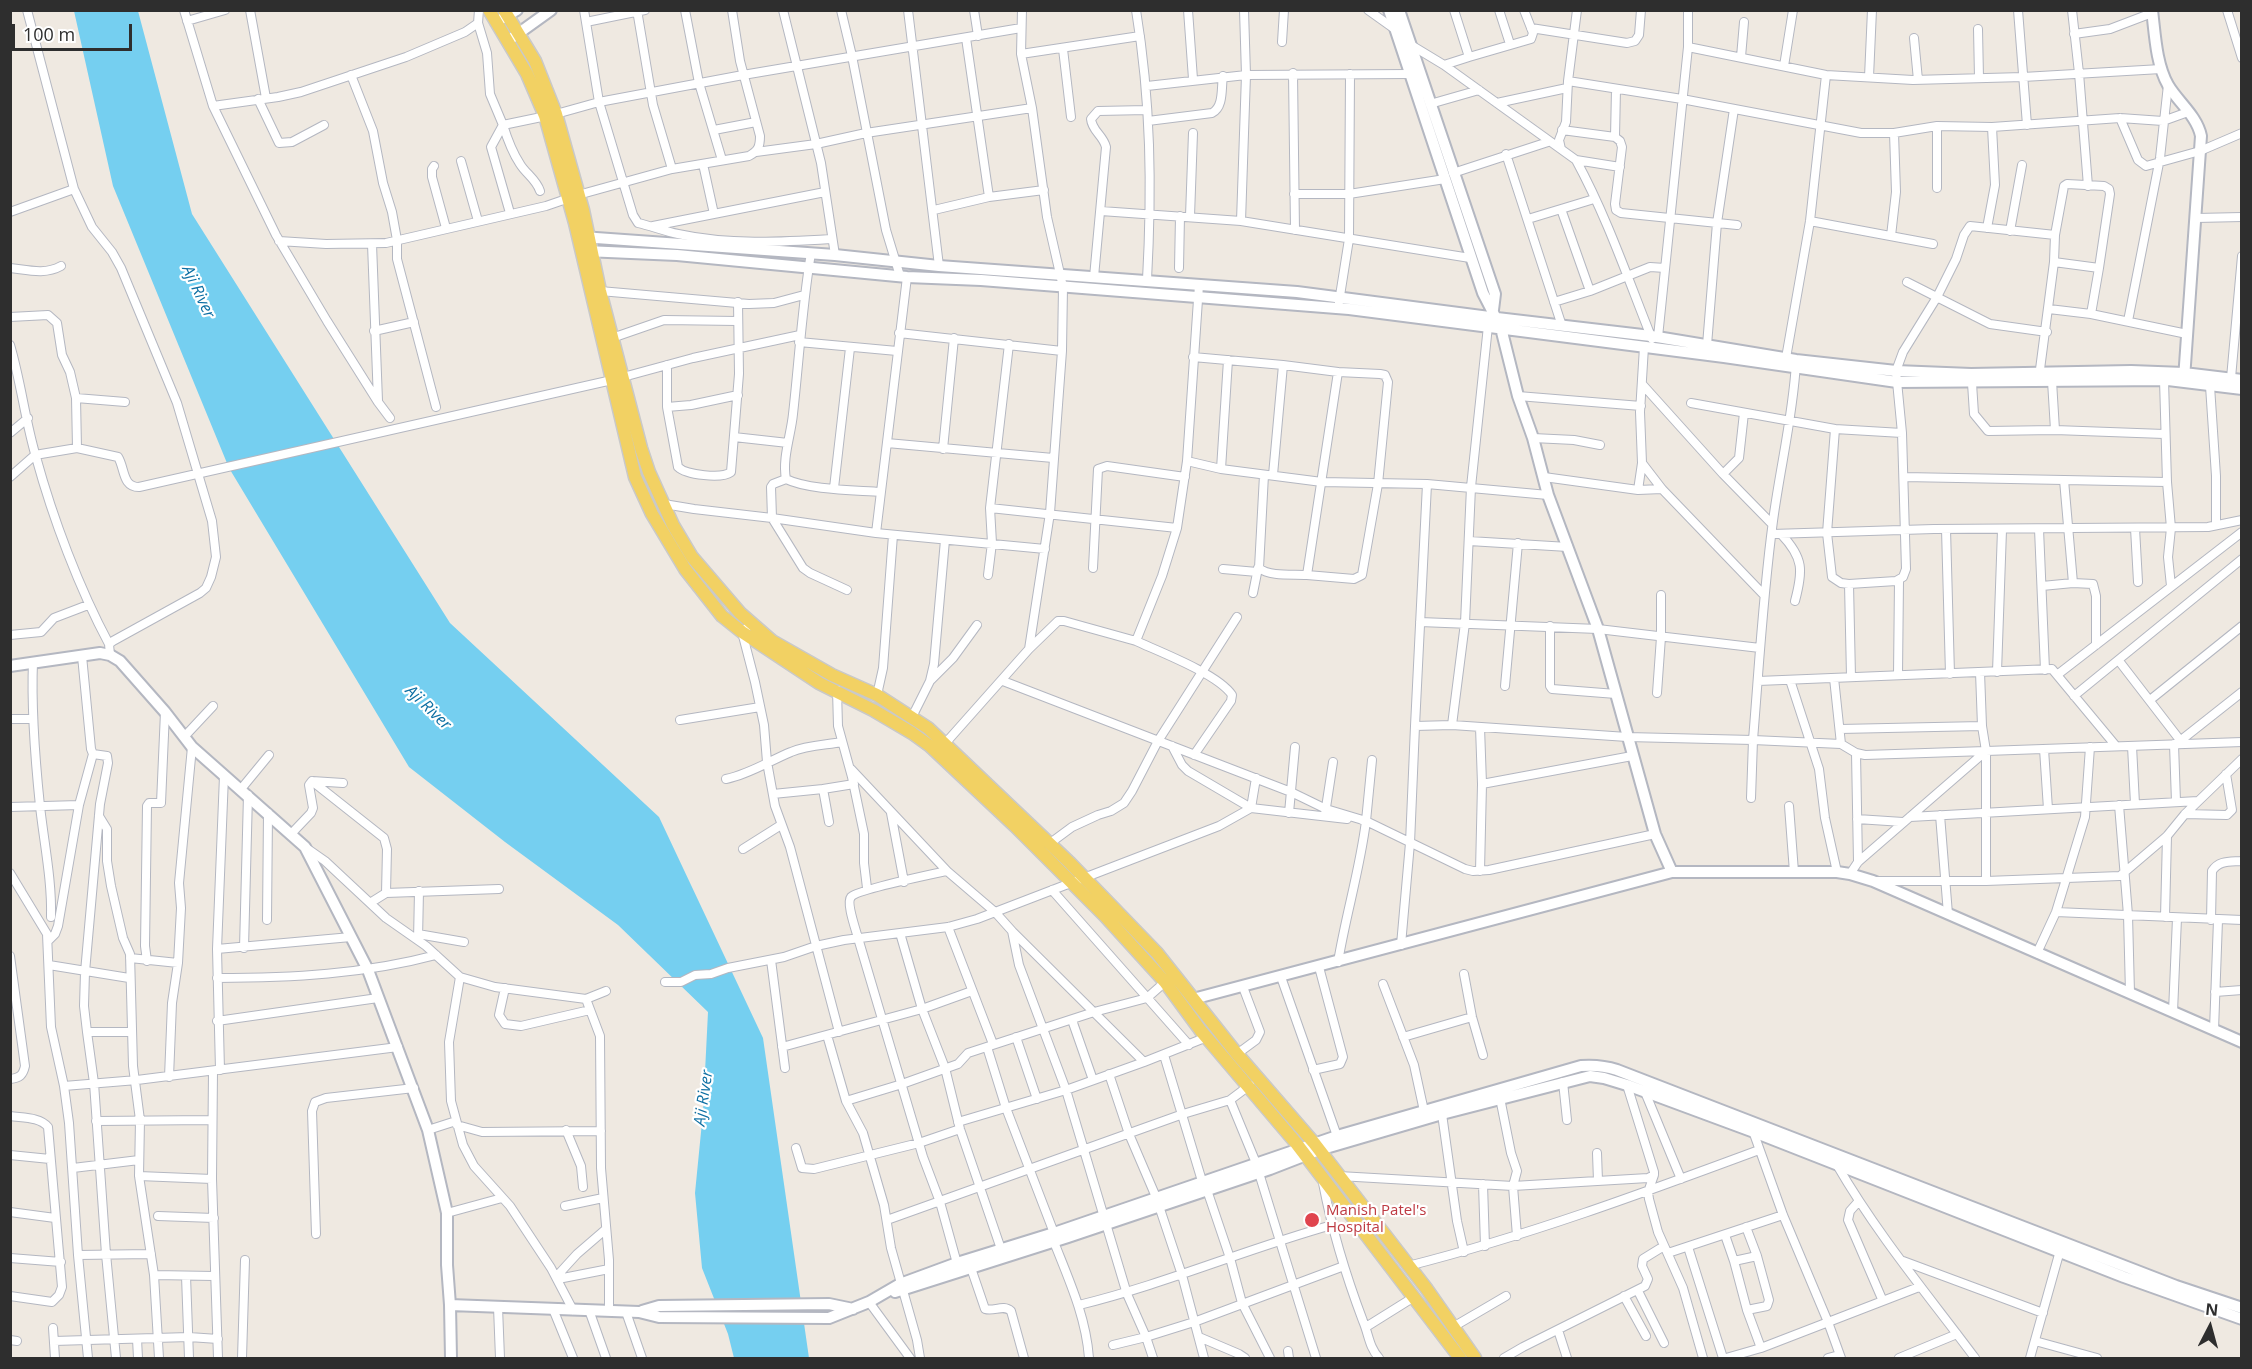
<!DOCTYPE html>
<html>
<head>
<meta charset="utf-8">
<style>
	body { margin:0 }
	#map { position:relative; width:2252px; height:1369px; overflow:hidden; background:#efe9e1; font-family:"Open Sans",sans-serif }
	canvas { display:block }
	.frame { position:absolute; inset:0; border:12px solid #2e2e2e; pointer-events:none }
	.north { position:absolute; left:2180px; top:1297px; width:60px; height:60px; -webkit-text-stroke:4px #fff; paint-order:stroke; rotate:6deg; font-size:16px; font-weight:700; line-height:24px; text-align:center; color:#2e2e2e }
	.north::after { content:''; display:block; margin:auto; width:21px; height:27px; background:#2e2e2e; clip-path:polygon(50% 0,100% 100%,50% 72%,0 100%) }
	.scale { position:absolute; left:12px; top:24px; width:120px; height:27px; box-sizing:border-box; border:3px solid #2e2e2e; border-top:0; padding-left:8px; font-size:18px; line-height:21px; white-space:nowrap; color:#2e2e2e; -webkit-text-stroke:4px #fff; paint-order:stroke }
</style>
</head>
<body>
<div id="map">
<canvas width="2252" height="1369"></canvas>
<div class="frame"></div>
<div class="north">N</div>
<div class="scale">100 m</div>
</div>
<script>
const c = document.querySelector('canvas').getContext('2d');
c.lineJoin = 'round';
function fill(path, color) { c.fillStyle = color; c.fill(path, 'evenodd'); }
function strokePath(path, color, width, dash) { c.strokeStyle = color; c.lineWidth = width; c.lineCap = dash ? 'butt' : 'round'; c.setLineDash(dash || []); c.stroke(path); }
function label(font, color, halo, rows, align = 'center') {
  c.font = font + ' "Open Sans",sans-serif'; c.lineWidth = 4.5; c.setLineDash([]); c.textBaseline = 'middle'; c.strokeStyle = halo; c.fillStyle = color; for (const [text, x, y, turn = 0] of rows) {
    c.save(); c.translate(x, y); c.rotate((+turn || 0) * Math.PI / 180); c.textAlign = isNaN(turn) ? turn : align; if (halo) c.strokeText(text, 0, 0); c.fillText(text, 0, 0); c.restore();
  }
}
fill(new Path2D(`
	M74,11H138L192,214L450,623L659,817L763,1038L809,1358H734L728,1334L702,1268L695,1193L703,1112L708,1012L618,925L505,842L409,767L229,468L113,186Z`), '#75cff0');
const street = new Path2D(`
	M27,10L74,189L92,227L112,252L121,268L177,403L212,521L216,557L211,577L206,588L200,593L113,641L109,644L110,655
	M184,10L213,106L276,235L327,321L378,402L390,418
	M250,10L266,98
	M584,10L599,102L633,215L638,223C651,226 664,231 678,234C728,245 781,242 831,239
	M637,10L653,105L672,169
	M685,10L699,83L722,160
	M783,10L821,163L835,255
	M841,10L852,56L886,230L900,276
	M908,10L939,266
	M974,10L978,36
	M1022,10L1021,54L1032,108L1047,217L1063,287L1062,351L1050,513L1029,649
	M1136,10C1151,101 1152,189 1147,280
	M1188,10L1193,79
	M1368,10L1396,30
	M1454,10L1469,57L1531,39L1533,33L1524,10
	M1499,10L1510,44
	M2018,10L2027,125
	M2072,10L2079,73L2088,186
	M2227,10L2242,58
	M187,21L225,10
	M586,22L645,10
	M478,23L487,53L490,94L503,125L556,114L599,102L743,75L1021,28
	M1531,28L1627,43L1635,41L1639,35L1641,10
	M1978,29L1979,78
	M2074,34L2110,29L2152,13
	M966,38L989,197
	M1914,38L1918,80
	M1282,42L1284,10
	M1411,45L1444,65L1576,160C1607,217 1628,279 1652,339
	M1688,47L1826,75L1913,80L2023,77L2161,69
	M1063,49L1071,117
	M1021,54L1140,36
	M1741,57L1744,22
	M1444,65L1469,57
	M1784,66L1793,10
	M1293,73L1295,230
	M351,75L373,131L383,183L392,212L397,240V259L436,407
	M1869,77L1872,10
	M1568,81L1682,99L1861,133H1894L1937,126L1992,127L2120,118L2163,121L2188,112
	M1147,86L1246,75L1410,74
	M258,99L279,143L292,142L324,125
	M1497,103L1567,88
	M1430,104L1479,90
	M213,106L278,97L301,92L406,57L465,32L478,23L479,10
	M2120,118L2138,160L2146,166L2200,151L2242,133
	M1148,121L1212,113C1224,107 1221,88 1223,76
	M503,125L491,147L510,213
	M503,125C507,138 512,152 520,164C526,174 536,179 540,191
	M1937,126V188
	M714,130L756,122
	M1562,130L1615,137L1620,141L1622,147L1615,204L1616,210L1621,213L1737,225
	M1615,137L1616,89
	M1561,149L1559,140L1566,122L1568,81L1577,10
	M756,152L816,144L866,133L1032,108
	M1506,154L1562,326
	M1576,160L1620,167
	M461,161L478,221
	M703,164L714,214
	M434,166L432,169V177L446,228
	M1453,173L1548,142
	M1294,194H1349L1445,179
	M1561,209L1590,291
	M934,210L989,197L1044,190
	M1101,211L1241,221L1470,258
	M10,212L74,189
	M1190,216L1193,133
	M2196,218L2242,217
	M1528,219L1594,199
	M1241,221L1246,75L1244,10
	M1810,221L1933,244
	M653,226L825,192
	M1987,228L1995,185L1992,127
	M2010,231L2022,165
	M1891,236L1896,192L1894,133
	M279,241L326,244L386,243L546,206L578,195L672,169L749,156C758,151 760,147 760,136L740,61L732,10
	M372,244L378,401
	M811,253C802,307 799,361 793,414C791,435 782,458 786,479C808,490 856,490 881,492
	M10,268C28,270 45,275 61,266
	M1179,268L1180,216
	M1094,277L1106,147C1103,135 1092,131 1091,119L1098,111L1147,110
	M1907,282L1990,324L2047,332
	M600,291L749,304L774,303L804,295
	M1339,302L1349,239L1350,74
	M1554,302L1590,291L1650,267L1665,268
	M2049,309L2091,314L2187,334
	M2091,314L2099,268
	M10,317L48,315L57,323L62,355L70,372L76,398L77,448
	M2128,321L2160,158L2168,85
	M374,331L414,322
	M899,333L1062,351
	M1658,337L1688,47V10
	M612,338L664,320L737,321
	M799,342L897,351
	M10,345C21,382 25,420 36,457C53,519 79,588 109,644
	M1707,345L1717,223L1734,109
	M1644,347L1640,412L1642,463L1662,489L1764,595
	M1193,357L1283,365L1273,475
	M1786,358L1810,221L1826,75
	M667,365V407L691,405L738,395
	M1283,365L1338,372L1380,374L1385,375L1388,382L1378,484L1362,575L1354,579L1307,575
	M2039,377L2054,262L2099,268L2110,194L2109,189L2104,186L2067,184L2064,186L2055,235L2054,262
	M2231,378L2242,256
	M2052,381L2055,430
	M1972,383L1974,414L1988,431L2055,430L2164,434
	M1642,384L1723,474L1772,524
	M2210,386L2216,476V525
	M1518,396L1641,406
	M76,398L125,402
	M1691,403L1835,429L1827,533L1832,577L1841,583L1849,584L1896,581L1903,577L1906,569L1902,433L1896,371L1903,352L1937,297L1956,259L1964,235L1970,226L2055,235
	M667,407L678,467C686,475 722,479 731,472L739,374L738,302
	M1835,429L1902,433
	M10,433L28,418
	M734,437L788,443
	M1533,438L1574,440L1600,445
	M887,443L1053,458
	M943,449L954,338
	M1187,461L1221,469L1322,482L1427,484L1548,495
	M1642,463L1638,490L1662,489
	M1221,469L1228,360
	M1723,474L1739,458L1744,413
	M1264,475L1259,568C1270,577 1293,574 1307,575L1338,372
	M10,477L35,455L77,448L118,457C125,468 122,487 139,487L612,380L693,358L800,335
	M1544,477L1638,490
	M1904,477L2064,480
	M786,479L773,484L771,487L772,518L803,568L810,573L847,590
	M2167,482L2171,528L2168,557L2171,586
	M834,488L850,348
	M664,504L694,509L772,518L876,533L1045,549
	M990,508L1177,528
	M2135,528L2138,582
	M1946,529L1950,674
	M2039,529L2045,670
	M876,533L907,277
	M1772,534L1934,529L2208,527L2242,520
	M1781,534C1804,558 1803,571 1795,601
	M1469,541L1568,547
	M1093,568L1098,469L1107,466L1185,477
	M1223,569L1257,572
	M988,575L992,543L990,508L1009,344
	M2073,583L2064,480L2167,482L2164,380
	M1849,584L1851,677
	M2042,586L2073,583L2093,584L2096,596V645
	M1253,593L1258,568
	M1420,622L1598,629L1760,648
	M751,624L742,632L755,682L764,725L767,762L775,806L790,847L839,1032
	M1550,626V686L1552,689L1616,694
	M10,635L41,632L54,618L88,605
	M1136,641C1160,652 1218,674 1232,695L1231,701L1194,755
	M82,656L91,749L93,754L107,756L108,763L100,804L85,972L84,1006L87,1032
	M2119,661L2183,744
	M33,662C31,710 35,758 40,806C44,843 52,880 51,917
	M1997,672L2002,530
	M1898,675L1899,581
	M2057,675L2242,532
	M1834,678L1841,744
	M931,680L953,658L977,625
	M1790,680L1819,769L1825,818L1837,872
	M1003,681L1291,792L1326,809L1366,821L1465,869L1473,871L1489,870L1655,834
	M1758,681L2052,669L2116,746
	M1505,686L1518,543
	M837,690L838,726L852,777L864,834V863L867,888
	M1657,693L1661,637V595
	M877,695L883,668L893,535
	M2074,696L2242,559
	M2150,700L2242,626
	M912,717L930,681L934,664L945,540
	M10,719H33
	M680,720L760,707
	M1452,725L1465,623L1471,487L1488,326
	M1415,726L1427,484
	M1982,726L1986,751V881L2120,876L2167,836L2185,814L2242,759
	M1840,729L1982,726L1980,672
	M184,737L213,706
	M2180,741L2242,692
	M2174,744L2176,802
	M1172,746L1182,765L1188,771L1251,808L1347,819
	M2132,746L2135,804
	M942,747L1029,649L1058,621H1064L1136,641L1162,576L1177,528L1187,461L1199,285
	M2044,749L2048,809
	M1856,753L1858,862
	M851,769L947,871
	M726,779C750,774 769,761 791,752C807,745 826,745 842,742
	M312,781L384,838L387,849L386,893
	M1482,784L1632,756
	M241,789L269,755
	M773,794L823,789
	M1751,798L1753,740L1841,744L1856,753L1865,755L1986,751
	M2119,805L2128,915L2130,993
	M1789,806L1794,872
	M10,807L79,805
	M891,813L904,882
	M1289,813L1295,747
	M1325,814L1333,762
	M2185,814L2227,815L2232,810L2226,774
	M1940,815L1948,914
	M99,816L107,829V861L111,886L123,938L130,954L133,1066L140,1120L139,1176L154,1275L214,1276
	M1910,817L2198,801
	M1857,819L1903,822
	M1366,821L1372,760
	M829,822L823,789L854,784
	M291,834L311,813L313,808L309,785L312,781L343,783
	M1049,844L1072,827L1098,815L1111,811L1124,803L1132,791L1158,741L1237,617
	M305,847L325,861L386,918L426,946L460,977L495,987L586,999L606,991
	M743,849L781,825
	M1480,871L1482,784L1480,727
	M10,873L47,934L51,1027L64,1086L69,1123L78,1255L88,1358
	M1850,874L1858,862L1986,751L2242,742
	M1876,881H1986
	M1052,890L1189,1045
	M370,903L386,893L499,889
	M2056,912L2242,920
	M2165,917L2167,836
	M267,920L268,813
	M2211,920L2212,871C2219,860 2230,862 2242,861
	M948,927L993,1044
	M1013,932L1144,1062L1207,1037
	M900,933L922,1009L945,1068L960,1129L1001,1249
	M418,934L464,942
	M418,940L419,891
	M48,941L55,934L58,926L79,805L93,754
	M1401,945L1410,843L1415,726L1452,725L1627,737L1753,740C1759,667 1763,594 1773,521C1780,468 1793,416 1796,363
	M244,948L248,795
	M217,949L351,937
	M2037,953L2056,912L2085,817L2090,747
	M10,956L25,1066C23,1075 20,1078 10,1079
	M130,958L178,963
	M771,960L785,1068
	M147,961L145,946L147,806L149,803H161L165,712
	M1338,962C1346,914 1360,869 1366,821L1362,820
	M49,965L129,978
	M1464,974L1472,1017L1483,1055
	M460,977L449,1042L451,1101L463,1145L474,1166L510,1206L551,1268L573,1310
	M1281,977L1337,1136
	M217,978C291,978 365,974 436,955
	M665,982H681L695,975L711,974L728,968L784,957L816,946L844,940L948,927L977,919L1219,826L1251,808L1256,778
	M1383,984L1414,1065L1424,1111
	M505,988L499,1015L505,1024L521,1026L590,1010
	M2215,992L2242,990
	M586,999L600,1036L601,1168L609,1260V1311
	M2173,1012L2177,918
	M1072,1020L1093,1080
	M217,1021L378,998
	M2214,1030L2218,920
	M827,1035L846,1101L863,1133L884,1205L891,1248L917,1340L920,1358
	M1016,1037L1037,1099
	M1403,1037L1472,1017
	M782,1047L922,1009L972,991
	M987,1047L1006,1108L1054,1233V1242C1069,1280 1086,1317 1089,1358
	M1237,1054L1256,1040L1260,1032L1243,987
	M1164,1055L1202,1181
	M220,1070L217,949L224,776
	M1313,1070L1340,1064L1343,1057L1319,967
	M213,1071L212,1179L218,1358
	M1109,1074L1129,1134L1156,1197L1182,1275L1204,1358
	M169,1077L172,1003L178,963L181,908L179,883L192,747
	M1563,1082L1567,1120
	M64,1086L137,1080L398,1047
	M1645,1092L1681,1179
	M1500,1098L1511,1153L1517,1171L1513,1186L1517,1236
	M1230,1100L1256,1163
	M846,1101L902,1084L958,1064L968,1053L1094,1012L1147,998L1165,982
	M1442,1114L1457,1221L1464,1252
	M10,1116C23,1118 40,1117 48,1127L62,1287L59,1295L52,1302L10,1296
	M96,1121L212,1120
	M958,1122L1066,1090L1144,1062
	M457,1125L482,1132L601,1131
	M428,1130L456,1121
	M566,1130L581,1166L583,1187
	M1753,1131L1783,1215L1828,1322L1841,1358
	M796,1148L802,1168L814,1169L919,1143L960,1129
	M1597,1153L1598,1181
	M10,1155L50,1159
	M1837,1165C1877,1234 1928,1295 1975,1358
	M73,1168L139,1160
	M1259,1173L1316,1358
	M1654,1175L1648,1192L1649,1199L1658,1232L1683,1288L1703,1358
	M139,1176L212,1179
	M1339,1176L1513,1186L1648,1178L1654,1175V1172L1627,1085
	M1323,1183C1332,1230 1346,1276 1363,1321C1369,1335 1369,1347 1379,1358
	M1483,1184L1485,1246
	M1207,1190L1230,1258L1242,1303L1270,1358
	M1858,1202L1850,1211L1848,1220L1882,1299
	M565,1206L603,1198
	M10,1212L55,1218
	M447,1213L502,1198
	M158,1216L214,1218
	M887,1220L1183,1114L1230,1100L1250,1085
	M1746,1227L1757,1256L1769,1300L1767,1306L1747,1310
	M316,1234L312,1111L315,1102L326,1098L414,1088
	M1725,1235L1734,1261
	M1688,1247L1723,1358
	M1668,1253L1783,1215
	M78,1255L151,1254
	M1757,1256L1734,1261L1747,1310L1761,1348
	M10,1258L61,1262
	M1903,1261L2043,1313
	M1408,1266C1527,1236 1643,1193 1759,1150
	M958,1267L940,1202L923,1157L858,938C856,930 846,903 851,897C856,890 933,874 947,871L995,912L1012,931L1019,965L1066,1090L1127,1294L1146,1337L1194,1322L1344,1266
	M971,1268L985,1309C994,1312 1003,1304 1011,1311L1024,1358
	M154,1275L159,1358
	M186,1276L189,1358
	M556,1277L577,1254L606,1229
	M558,1279L609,1269
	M1638,1291L1664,1343
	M1624,1296L1646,1336
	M869,1302L910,1358
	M1079,1305C1165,1284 1246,1249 1332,1225
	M498,1307L500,1358
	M553,1309L573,1358
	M589,1310L606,1358
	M626,1312L642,1358
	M1366,1327L1414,1297
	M1453,1327L1506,1296
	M53,1328L55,1358
	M1558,1330L1567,1358
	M1199,1337L1239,1354L1245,1358
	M137,1339L138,1358
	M10,1340L17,1341
	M54,1341L189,1337L218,1339
	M2035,1341L2097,1358
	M1113,1345L1146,1337L1153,1358
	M1288,1351L1289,1358
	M116,1358L106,1254L94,1083L87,1032H131
	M242,1358L245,1260
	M1504,1358L1523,1347L1645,1286L1648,1279L1642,1266L1643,1259L1664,1246
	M1726,1358L1761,1348L1919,1287
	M1828,1358L1839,1355
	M1899,1358L1957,1334
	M2030,1358L2061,1247`);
const secondary = new Path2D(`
	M1389,10L1483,293L1501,328L1518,396L1533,438L1548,495L1598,629L1655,834L1672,872
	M1399,10L1495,294L1493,310
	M2152,10C2155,34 2156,64 2168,85C2178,102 2197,116 2201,136L2184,379
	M496,22L517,10
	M512,38L551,10
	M582,237L835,255L939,266L1297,292L1497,318L1651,336L1796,360L1896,371L1971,374L2131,371L2184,373L2242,380
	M585,251L677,255L907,277L981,280L1349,309L1724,357L1897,382L2168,380L2242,389
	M10,666L100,653L110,655L120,661L165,712L192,747L305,847L368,970L428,1130L447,1213V1265L450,1305L451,1358
	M1193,999L1672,872H1837L1850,874L1873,881L2242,1042
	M895,1292L1068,1237L1270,1169L1319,1150L1442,1114L1590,1076L1604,1078L1627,1085L1754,1132L2124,1277L2242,1319
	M450,1305L639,1312L659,1317L829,1318L869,1302L900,1284L957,1263L1054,1233L1337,1136L1581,1066C1595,1065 1605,1066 1617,1070L2176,1286L2242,1308
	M642,1311L659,1306L829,1304L853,1309`);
const primary = new Path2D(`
	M489,10L527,74L545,116L575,223L635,477L652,514L685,569L722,616L742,632L819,683L873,710L912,733L930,746L1015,826L1105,916L1165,982L1201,1031L1296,1143L1460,1358
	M504,10L535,61L556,114L583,210L600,291L641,448L649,472L673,525L692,557L740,613L772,641L832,675L877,695L928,728L1070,863L1157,953L1237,1054L1314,1143L1426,1288L1475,1358`);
strokePath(street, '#b4b7c1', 10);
strokePath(secondary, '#b4b7c1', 14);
strokePath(primary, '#c9c9c9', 15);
strokePath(street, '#fff', 8);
strokePath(secondary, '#fff', 10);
strokePath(primary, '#f2d163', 12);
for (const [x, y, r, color] of [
	[1312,1220,8,"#e0444e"]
]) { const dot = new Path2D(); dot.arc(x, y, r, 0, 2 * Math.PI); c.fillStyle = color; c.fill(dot); strokePath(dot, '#fff', 2); }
label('15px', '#be3a42', '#fff', [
	["Manish Patel's",1326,1211],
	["Hospital",1326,1228]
], 'left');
label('italic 16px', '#0d6fa3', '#fff', [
	["Aji River",198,292,65],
	["Aji River",428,708,44],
	["Aji River",704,1098,-82]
]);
</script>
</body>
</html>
